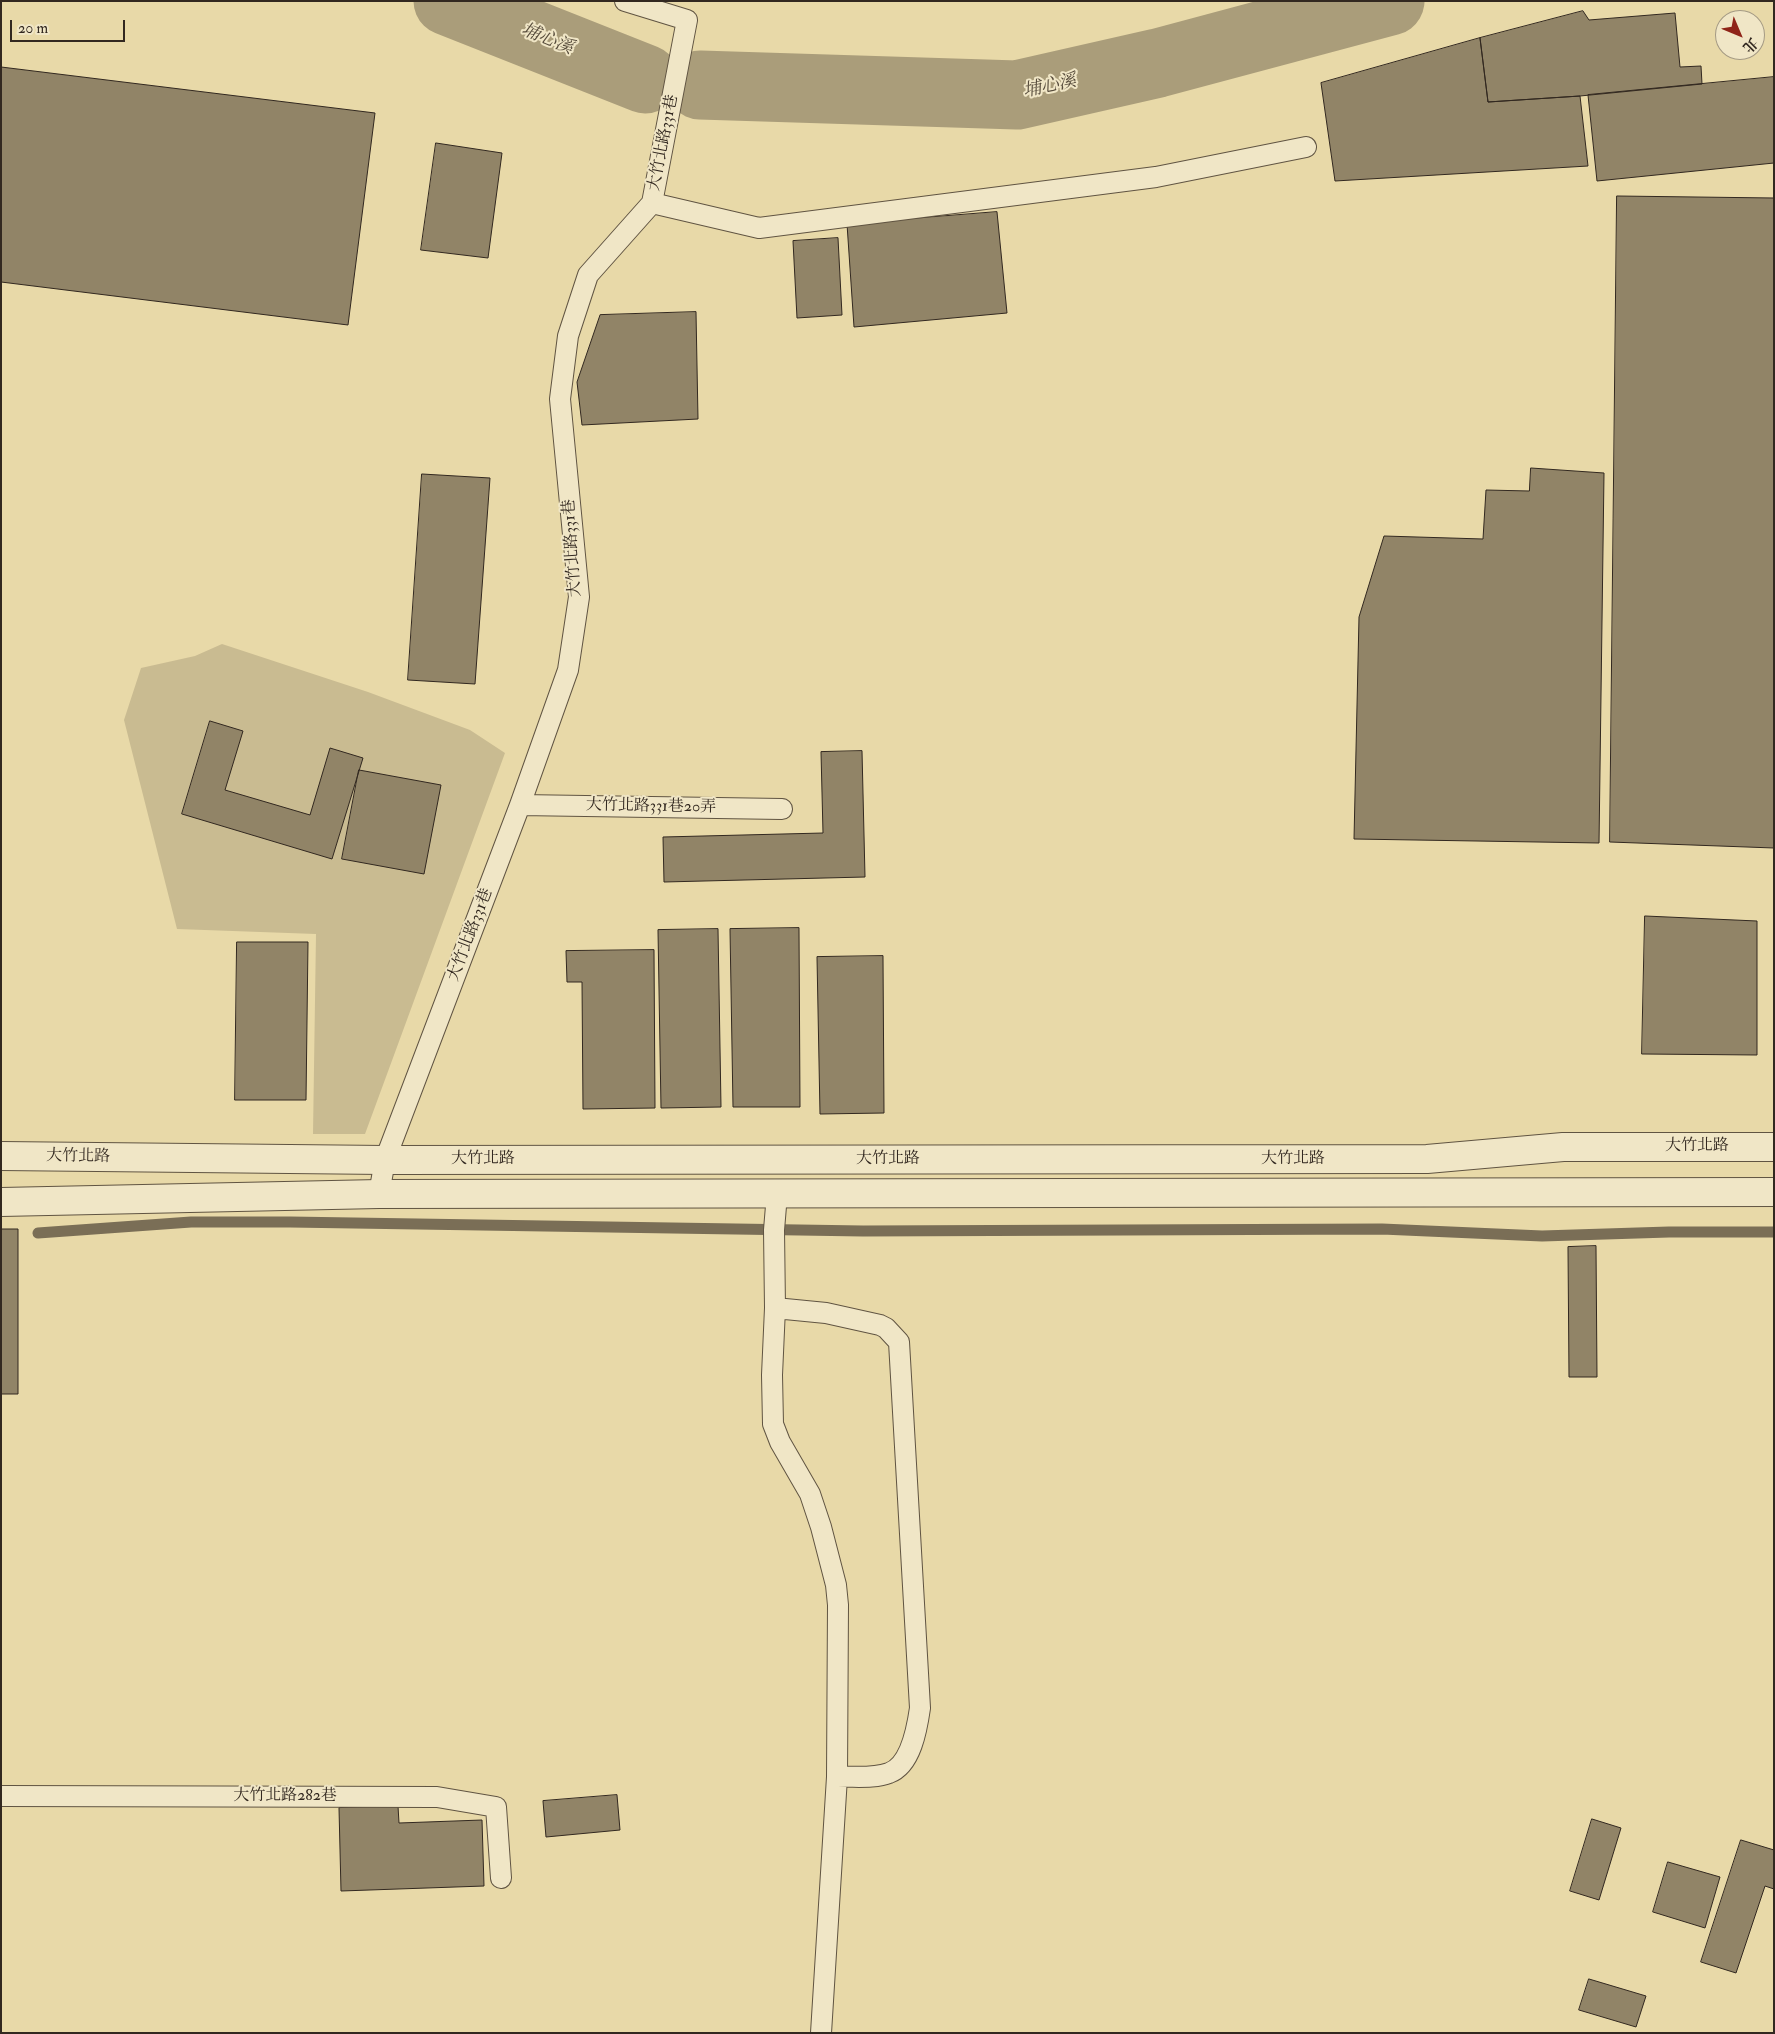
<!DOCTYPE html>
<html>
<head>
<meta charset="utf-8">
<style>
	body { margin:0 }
	#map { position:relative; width:1775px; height:2034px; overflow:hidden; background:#e8d9a8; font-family:"IM FELL Double Pica","Noto Serif TC",serif }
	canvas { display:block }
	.frame { position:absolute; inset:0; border:2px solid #322820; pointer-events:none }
	.north { position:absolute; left:1715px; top:10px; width:50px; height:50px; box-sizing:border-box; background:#f0e6c6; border:1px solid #a49a84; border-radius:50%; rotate:135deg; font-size:14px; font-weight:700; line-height:20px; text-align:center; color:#322820 }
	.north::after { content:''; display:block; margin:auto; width:18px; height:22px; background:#8f2418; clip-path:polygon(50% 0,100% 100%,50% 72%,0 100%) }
	.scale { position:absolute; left:10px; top:20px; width:115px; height:22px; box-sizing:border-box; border:2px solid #322820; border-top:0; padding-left:6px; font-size:15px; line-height:18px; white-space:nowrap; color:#322820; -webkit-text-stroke:4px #f0e6c6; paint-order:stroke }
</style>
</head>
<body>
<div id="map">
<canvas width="1775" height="2034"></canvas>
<div class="frame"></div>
<div class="north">北</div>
<div class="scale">20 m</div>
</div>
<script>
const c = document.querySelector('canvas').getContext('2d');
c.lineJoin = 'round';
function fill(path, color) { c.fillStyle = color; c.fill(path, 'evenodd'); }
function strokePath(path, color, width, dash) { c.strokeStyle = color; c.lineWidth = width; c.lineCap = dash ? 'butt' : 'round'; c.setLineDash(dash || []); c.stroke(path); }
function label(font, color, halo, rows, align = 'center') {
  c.font = font + ' "IM FELL Double Pica","Noto Serif TC",serif'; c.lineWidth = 4; c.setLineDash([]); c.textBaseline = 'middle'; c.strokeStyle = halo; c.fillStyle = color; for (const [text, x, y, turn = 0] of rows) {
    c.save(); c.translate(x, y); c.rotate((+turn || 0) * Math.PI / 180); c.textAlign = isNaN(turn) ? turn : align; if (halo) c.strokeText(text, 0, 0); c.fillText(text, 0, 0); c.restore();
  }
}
fill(new Path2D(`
	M222,644L368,692L470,730L505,753L365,1134H313L316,934L177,929L124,720L141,668L195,656Z`), '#c9bb91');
strokePath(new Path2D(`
	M38,1233L191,1222H290L863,1231L1382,1229L1542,1236L1669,1232H1774`), '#7a6e56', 11);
strokePath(new Path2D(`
	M448,1L645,79
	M700,85L1017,95L1158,63L1390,1`), '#aa9d7a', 69);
const building = new Path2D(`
	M1583,11L1589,20L1675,13L1680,67L1701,66L1702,84L1580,96L1488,102L1480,38Z
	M1480,38L1488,102L1580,96L1588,166L1335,181L1321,83Z
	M1,67L375,113L348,325L1,282Z
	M1774,77V163L1597,181L1588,95Z
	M436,143L502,153L488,258L421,250Z
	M1617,196L1774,198V848L1610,842Z
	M997,212L1007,313L854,327L847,224Z
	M838,238L842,315L797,318L793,241Z
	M696,312L698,419L582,425L577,382L600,315Z
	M1531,468L1604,473L1599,843L1354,839L1359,617L1384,536L1483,539L1486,490L1529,491Z
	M422,474L490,478L475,684L408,680Z
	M210,721L243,731L225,790L310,815L330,748L363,758L332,859L182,814Z
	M862,751L865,877L664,882L663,837L823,833L821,752Z
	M359,770L441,785L424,874L342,859Z
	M1645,916L1757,921V1055L1642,1054Z
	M799,928L800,1107H733L730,929Z
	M718,929L721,1107L661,1108L658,930Z
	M237,942H308L306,1100H235Z
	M654,950L655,1108L583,1109L582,982H567L566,951Z
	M883,956L884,1113L820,1114L817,957Z
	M1,1229H18V1394H1Z
	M1596,1246L1597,1377H1569L1568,1247Z
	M617,1795L620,1830L546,1837L543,1801Z
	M398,1806L399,1823L482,1820L484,1886L341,1891L339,1808Z
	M1592,1819L1621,1828L1599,1900L1570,1891Z
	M1741,1840L1774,1850V1889L1765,1886L1736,1973L1701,1962Z
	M1668,1862L1720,1877L1705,1928L1653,1912Z
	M1589,1979L1646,1996L1636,2027L1579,2010Z`);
fill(building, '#918467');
strokePath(building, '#322820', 1);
const service = new Path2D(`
	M652,203L759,228L1156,177L1306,147
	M520,805L782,809
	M379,1194L385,1160L520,805L568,670L579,597L560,399L568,336L588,275L652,203L687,20L625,1
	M777,1194L774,1230L775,1308L772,1375L773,1424L780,1442L810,1494L821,1527L836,1585L838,1605L837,1777L821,2033
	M775,1308L826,1313L880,1325L886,1328L899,1342L920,1708C917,1729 911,1765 889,1773C874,1779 853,1776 837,1777
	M1,1796L437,1797L496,1807L501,1878`);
const tertiary = new Path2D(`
	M1,1156L385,1160L1427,1159L1563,1147H1774
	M1,1202L379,1194L1774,1192`);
strokePath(service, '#605442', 22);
strokePath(tertiary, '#605442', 30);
strokePath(service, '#f0e6c6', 20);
strokePath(tertiary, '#f0e6c6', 28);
label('16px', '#322820', '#f0e6c6', [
	["大竹北路331巷",664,143,-79],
	["大竹北路331巷",573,548,-94],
	["大竹北路331巷20弄",651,807,1],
	["大竹北路331巷",471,935,-69],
	["大竹北路",1697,1147],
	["大竹北路",78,1157,1],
	["大竹北路",483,1160],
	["大竹北路",888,1160],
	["大竹北路",1293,1160],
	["大竹北路282巷",285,1797]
]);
label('italic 18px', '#564b3b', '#f0e6c6', [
	["埔心溪",547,40,22],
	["埔心溪",1050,87,-12]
]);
</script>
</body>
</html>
